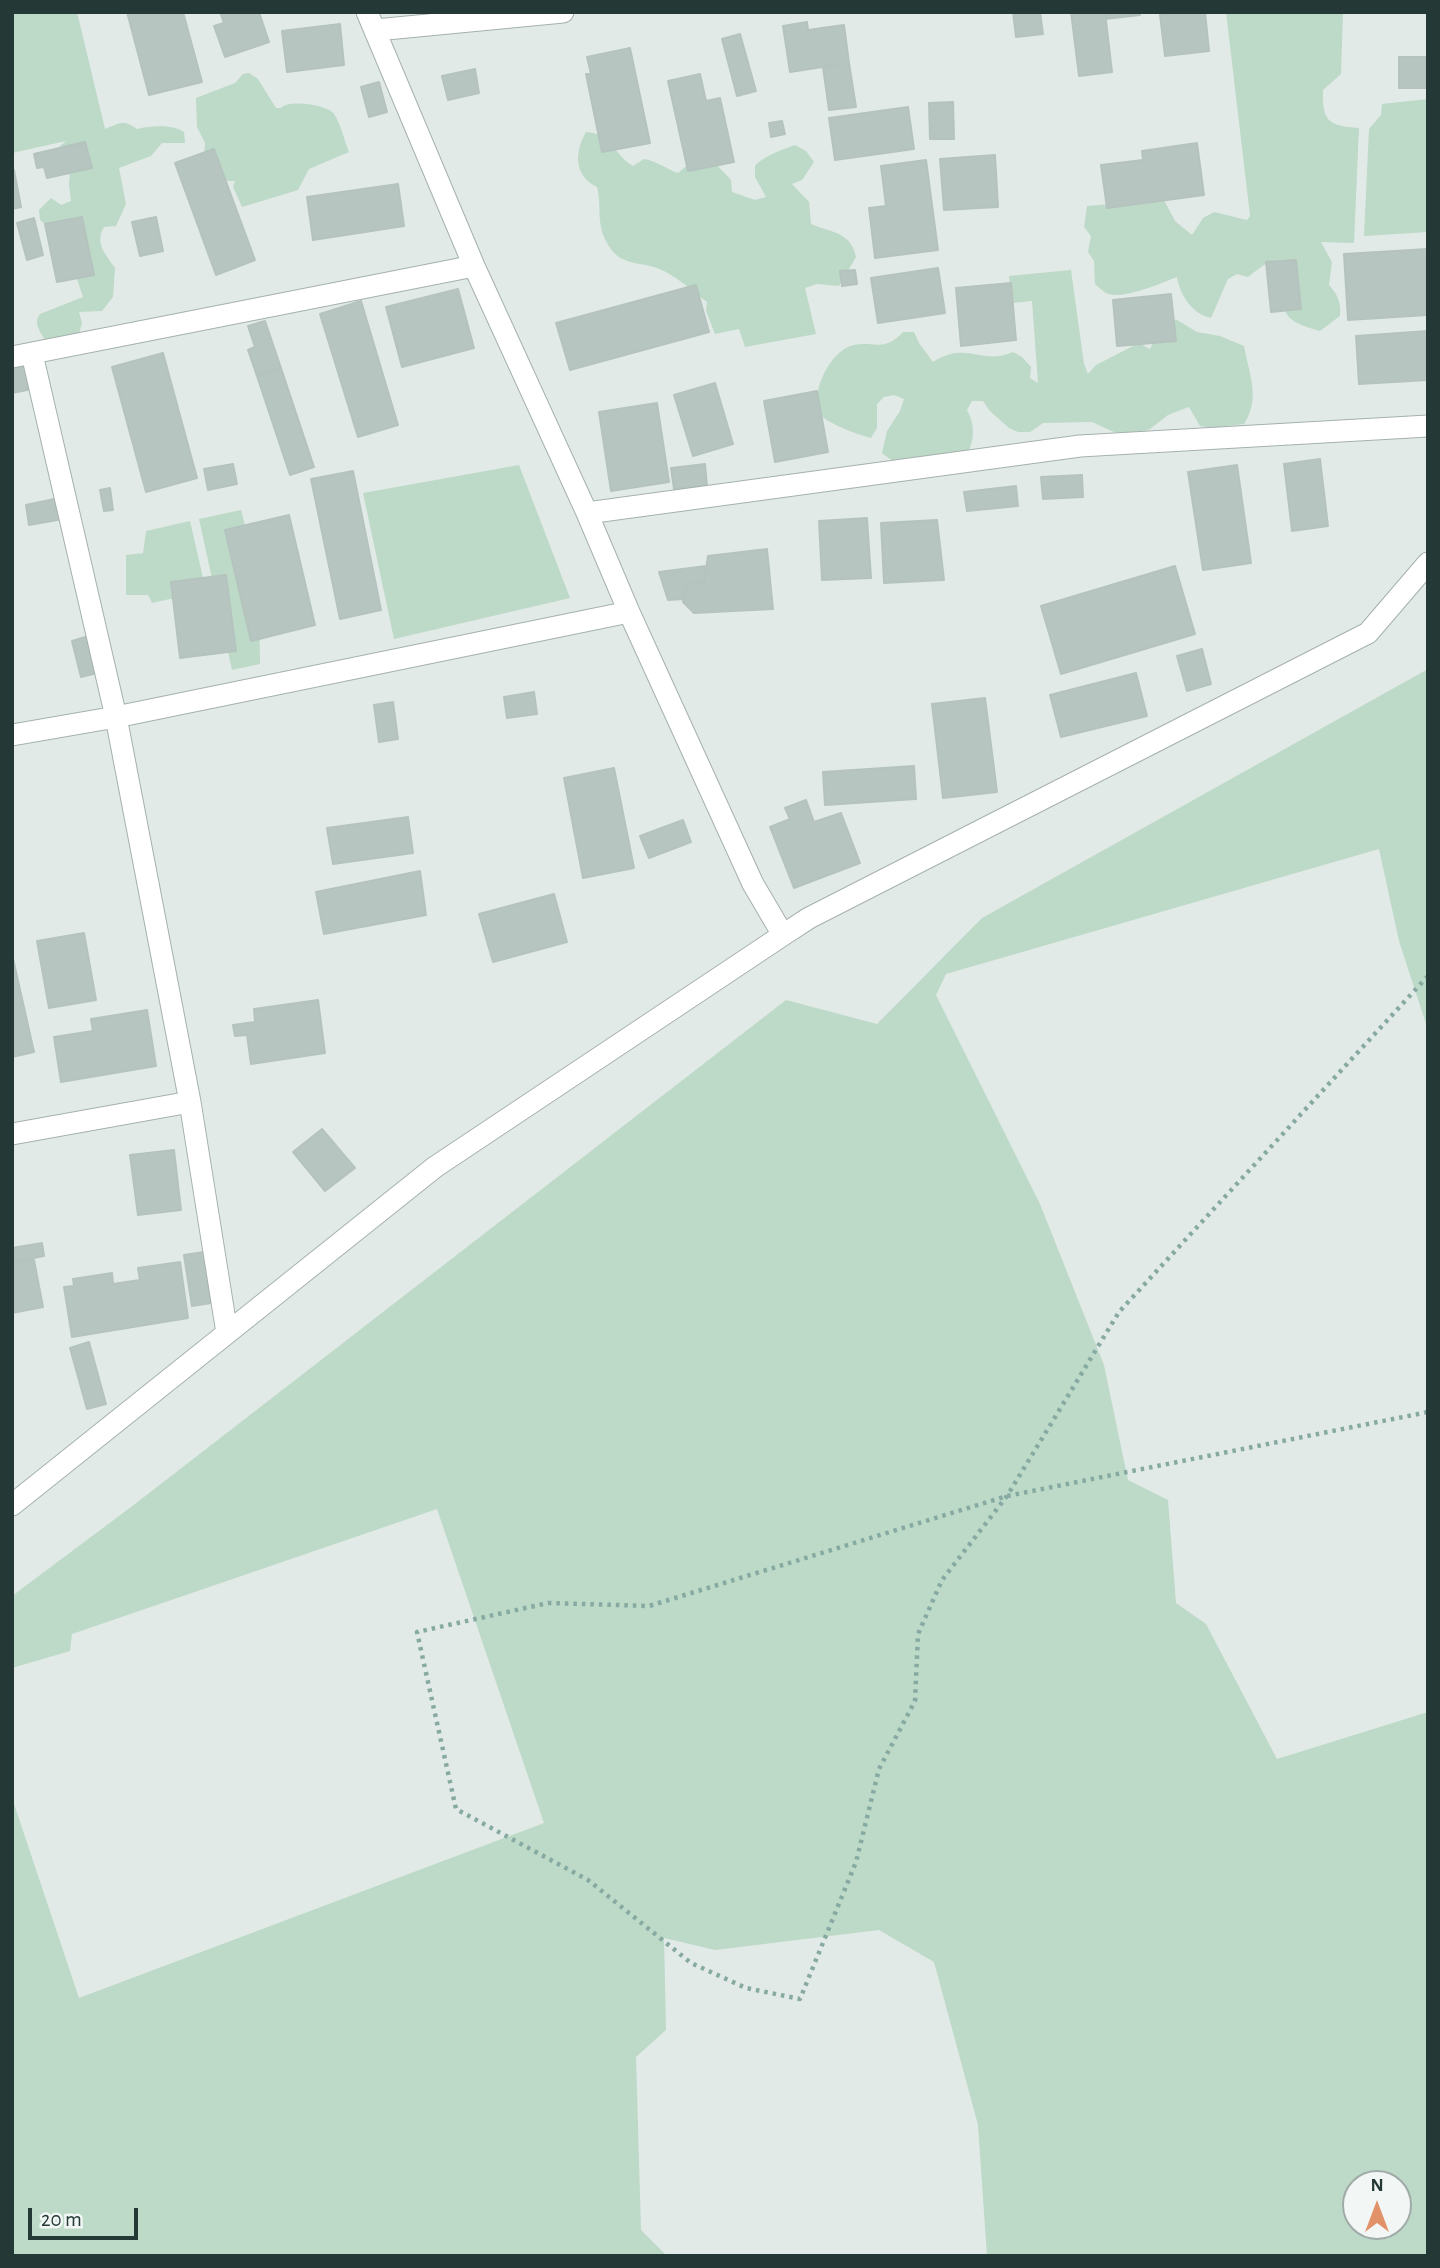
<!DOCTYPE html>
<html>
<head>
<meta charset="utf-8">
<style>
	body { margin:0 }
	#map { position:relative; width:1440px; height:2268px; overflow:hidden; background:#e2eae7; font-family:"Alegreya Sans",sans-serif }
	canvas { display:block }
	.frame { position:absolute; inset:0; border:14px solid #243935; pointer-events:none }
	.north { position:absolute; left:1342px; top:2170px; width:70px; height:70px; box-sizing:border-box; background:#f2f7f5; border:2px solid #a0aba8; border-radius:50%; rotate:0deg; font-size:19px; font-weight:700; line-height:28px; text-align:center; color:#243935 }
	.north::after { content:''; display:block; margin:auto; width:24px; height:32px; background:#e29268; clip-path:polygon(50% 0,100% 100%,50% 72%,0 100%) }
	.scale { position:absolute; left:28px; top:2208px; width:110px; height:32px; box-sizing:border-box; border:4px solid #243935; border-top:0; padding-left:9px; font-size:21px; line-height:24px; white-space:nowrap; color:#243935; -webkit-text-stroke:5px #f2f7f5; paint-order:stroke }
</style>
</head>
<body>
<div id="map">
<canvas width="1440" height="2268"></canvas>
<div class="frame"></div>
<div class="north">N</div>
<div class="scale">20 m</div>
</div>
<script>
const c = document.querySelector('canvas').getContext('2d');
c.lineJoin = 'round';
function fill(path, color) { c.fillStyle = color; c.fill(path, 'evenodd'); }
function strokePath(path, color, width, dash) { c.strokeStyle = color; c.lineWidth = width; c.lineCap = dash ? 'butt' : 'round'; c.setLineDash(dash || []); c.stroke(path); }
fill(new Path2D(`
	M12,12H77L105,129C119,123 124,119 137,129C151,126 172,124 184,132L185,143H162L151,156L119,168L126,204L116,226L104,227C94,243 106,255 115,268L113,297L102,311L79,312L82,323L79,334L68,340H45C40,331 33,323 40,314L83,297C74,268 64,240 40,220L39,210L51,198L61,205L71,201L69,184L70,173L60,159V146L66,141L12,153Z
	M1226,12H1343L1341,74L1323,90C1322,121 1328,126 1359,128L1354,243L1321,242L1332,262L1329,285C1338,295 1341,302 1340,316L1320,331C1271,318 1284,306 1296,265C1271,256 1268,262 1248,277L1237,274L1228,279L1211,318C1192,314 1180,295 1177,277C1162,283 1124,299 1109,294C1104,293 1099,287 1095,284L1094,261L1088,252L1091,236L1084,227L1087,206L1164,200L1175,221L1192,235L1203,218L1214,212L1247,220L1250,216Z
	M249,73L258,79L276,108H281C289,99 328,105 334,114C341,124 344,140 349,152L309,169L298,190L242,207L233,187L235,181H218L204,160L205,143L197,127L196,98L235,83L243,74Z
	M1428,99V232L1364,236L1369,129L1381,115L1382,104Z
	M586,132C612,134 614,155 633,166L644,159C657,161 666,169 678,173L691,162L715,163L731,180L732,192L755,200L766,197L755,177V166C762,157 783,149 795,145L806,151L814,162L802,180L792,184L809,202L811,224C832,233 851,232 856,257L839,286L817,284L805,288L816,334L745,347L739,329L715,334L706,311L707,302C692,291 676,275 657,268C636,261 618,266 606,241C596,222 602,207 597,187C574,176 574,153 586,132Z
	M1071,270L1084,364L1088,374L1096,365L1139,343L1150,349L1165,318L1177,320L1197,332L1220,336L1244,346C1249,374 1261,398 1244,424L1211,428L1200,426L1189,407L1168,415L1150,429L1139,433L1114,432L1092,422L1043,423L1030,432H1018L1009,428L990,411L983,401H972L967,410C975,424 975,440 967,454C940,461 905,475 882,453L887,431L900,411L904,399L894,395L884,397L877,404V428L871,438C861,436 827,423 822,416C808,396 828,356 848,347C871,338 882,355 903,332H914L919,343L933,362C967,340 980,366 1013,352L1022,357L1031,367L1030,378L1038,383L1032,301L1012,303L1009,276Z
	M519,465L570,598L394,639L363,493Z
	M241,510L251,548L259,598L260,664L232,670L199,519Z
	M190,521L206,591L152,603L148,595H126V555L143,553L146,531Z
	M1428,669V1030L1399,941L1379,849L946,974L936,995L1040,1204L1104,1365L1128,1480L1168,1500L1176,1603L1206,1624L1277,1759L1428,1712V2256H987L978,2125L934,1962L879,1930L715,1950L664,1938L666,2030L636,2057L641,2230L667,2256H12V1798L79,1998L544,1823L437,1509L72,1634L70,1651L12,1668V1596L135,1504L786,1000L877,1024L982,918ZM1356,2184H1398V2226H1356Z`), '#bdd9c7');
const building = new Path2D(`
	M127,12H183L202,82L149,95Z
	M220,12H259L269,42L225,57L214,26L224,23Z
	M1013,12H1040L1043,34L1016,37Z
	M1071,12H1105L1112,72L1079,76Z
	M1105,12H1140V15L1105,19Z
	M1181,12H1205L1209,51L1165,56L1160,15Z
	M807,22L808,30L844,25L849,63L790,72L783,26Z
	M340,24L344,65L287,72L282,31Z
	M740,34L756,91L737,96L722,39Z
	M630,48L650,143L602,152L586,74H591L587,57Z
	M1399,57H1428V88H1399Z
	M849,63L856,107L829,110L823,67Z
	M475,69L479,93L448,100L442,76Z
	M700,74L706,101L720,98L734,162L688,171L668,81Z
	M379,82L387,112L369,117L361,87Z
	M953,102L954,139H930L929,103Z
	M908,107L914,149L835,160L829,118Z
	M782,121L785,134L771,137L769,123Z
	M85,142L92,168L47,178L44,167L37,168L34,154Z
	M1197,143L1204,195L1107,208L1101,165L1143,160L1142,151Z
	M214,149L255,260L216,275L175,163Z
	M995,155L998,207L944,210L940,159Z
	M926,160L938,250L875,258L869,208L886,206L881,166Z
	M12,170H14L21,207L12,209Z
	M398,184L404,226L313,240L307,197Z
	M82,217L94,275L57,282L45,224Z
	M156,217L163,251L140,256L132,222Z
	M34,218L43,255L27,260L17,223Z
	M1428,249V315L1348,320L1344,254Z
	M1296,260L1301,309L1271,312L1266,262Z
	M938,268L945,313L878,323L871,278Z
	M855,270L857,284L842,286L840,271Z
	M1011,283L1016,340L961,346L956,288Z
	M696,285L709,332L570,370L556,323Z
	M458,289L474,348L402,367L386,307Z
	M1171,294L1176,341L1117,346L1113,300Z
	M361,301L398,425L358,437L320,314Z
	M265,321L281,368L257,376L248,350L255,347L248,326Z
	M1428,331V380L1359,384L1356,336Z
	M163,353L197,478L146,492L112,367Z
	M31,359L37,388L12,393V363Z
	M281,368L314,467L290,475L257,376Z
	M715,383L733,444L693,456L674,395Z
	M817,391L828,452L775,462L764,401Z
	M657,403L669,482L611,491L599,412Z
	M1320,459L1328,526L1292,531L1284,464Z
	M233,464L237,484L208,490L204,469Z
	M705,464L707,485L674,489L671,468Z
	M1237,465L1251,563L1203,570L1188,472Z
	M353,471L381,610L340,619L311,479Z
	M1082,475L1083,497L1043,499L1041,477Z
	M1016,486L1018,506L967,511L964,492Z
	M110,488L113,510L104,511L100,490Z
	M59,498L63,519L29,525L26,505Z
	M289,515L315,625L251,641L225,530Z
	M867,518L871,578L822,580L819,521Z
	M937,520L944,580L884,583L881,523Z
	M767,549L773,609L694,613L683,602L687,584L704,583L708,556Z
	M706,566L704,583L687,584L684,599L668,600L659,572Z
	M1175,566L1195,634L1061,674L1041,606Z
	M226,575L236,651L180,658L171,582Z
	M92,635L101,672L81,677L72,641Z
	M1202,649L1211,684L1187,691L1177,656Z
	M1136,673L1147,716L1061,737L1050,695Z
	M534,692L537,714L507,718L504,697Z
	M985,698L997,792L943,798L932,704Z
	M393,702L398,739L379,742L374,705Z
	M914,766L916,799L825,805L823,772Z
	M614,768L634,868L583,878L564,778Z
	M806,800L814,822L841,813L860,863L794,888L770,827L790,819L785,808Z
	M408,817L413,853L333,864L327,828Z
	M683,820L691,842L649,858L640,836Z
	M420,871L426,915L324,934L316,892Z
	M554,894L567,942L493,962L479,914Z
	M84,933L96,1000L49,1008L37,941Z
	M12,954L34,1052L12,1057Z
	M318,1000L325,1053L251,1064L247,1035L235,1036L233,1025L255,1022L254,1009Z
	M147,1010L156,1066L61,1082L54,1037L93,1031L91,1019Z
	M322,1129L355,1168L325,1191L293,1152Z
	M174,1150L181,1210L138,1215L130,1155Z
	M42,1243L44,1256L12,1262V1248Z
	M204,1252L211,1303L192,1306L184,1255Z
	M34,1260L43,1307L12,1313V1263Z
	M180,1262L188,1318L72,1337L64,1287L74,1286L73,1279L112,1273L113,1284L140,1280L138,1268Z
	M89,1342L106,1404L87,1409L70,1348Z`);
fill(building, '#b7c5c0');
strokePath(building, '#b5c3bf', 2);
const minor = new Path2D(`
	M367,12L474,266L587,513L629,612L753,884L783,935
	M376,30L563,12
	M32,354L116,717L190,1102L227,1333
	M12,357L474,266
	M587,513L1080,446L1428,426
	M12,735L116,717L629,612
	M12,1134L190,1102
	M12,1505L435,1167L783,935L809,918L1368,633L1428,563`);
strokePath(minor, '#a5b1ae', 23);
strokePath(new Path2D(`
	M1428,976L1119,1312L1007,1496L942,1580L918,1634L915,1701L879,1769L856,1862L800,1999L746,1988L691,1963L588,1880L456,1809L417,1632L548,1603L649,1606L1007,1496L1428,1412`), '#86aaa2', 4.5, [3.5, 5]);
strokePath(minor, '#fff', 21);
</script>
</body>
</html>
